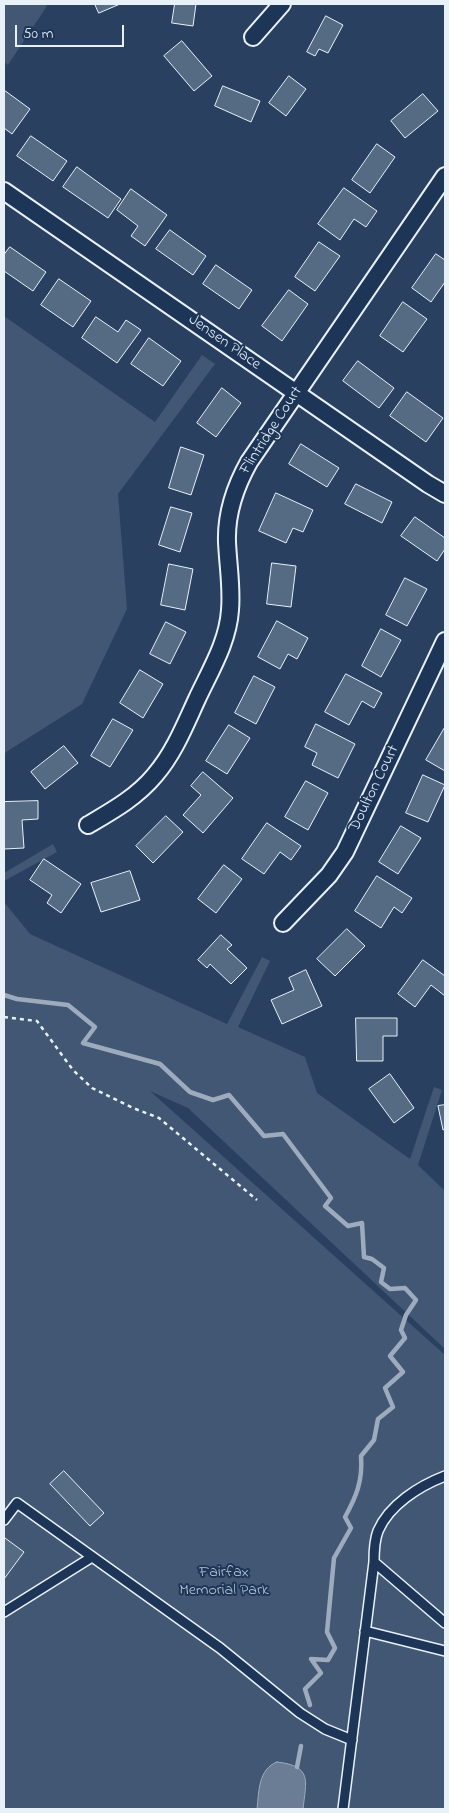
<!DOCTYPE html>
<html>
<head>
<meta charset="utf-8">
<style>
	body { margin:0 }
	#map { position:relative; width:449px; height:1813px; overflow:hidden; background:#294061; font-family:"Indie Flower",sans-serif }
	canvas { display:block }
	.frame { position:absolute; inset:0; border:5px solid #e8f1f8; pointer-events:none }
	.scale { position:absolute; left:15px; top:25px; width:109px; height:22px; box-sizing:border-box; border:2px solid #e8f1f8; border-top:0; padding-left:6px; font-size:15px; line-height:18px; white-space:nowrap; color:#e8f1f8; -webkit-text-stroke:4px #1d3557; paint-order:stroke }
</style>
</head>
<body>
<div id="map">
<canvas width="449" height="1813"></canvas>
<div class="frame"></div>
<div class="scale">50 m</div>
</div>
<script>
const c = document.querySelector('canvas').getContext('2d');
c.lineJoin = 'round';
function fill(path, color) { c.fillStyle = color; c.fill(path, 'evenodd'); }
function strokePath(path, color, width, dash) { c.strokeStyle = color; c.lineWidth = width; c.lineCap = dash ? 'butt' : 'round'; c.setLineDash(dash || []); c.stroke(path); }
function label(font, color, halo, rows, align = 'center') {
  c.font = font + ' "Indie Flower",sans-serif'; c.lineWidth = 4; c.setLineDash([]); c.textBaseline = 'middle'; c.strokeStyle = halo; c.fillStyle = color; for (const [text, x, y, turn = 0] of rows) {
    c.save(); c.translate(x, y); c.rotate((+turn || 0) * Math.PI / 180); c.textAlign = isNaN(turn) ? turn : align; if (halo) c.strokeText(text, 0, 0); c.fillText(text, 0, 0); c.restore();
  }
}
fill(new Path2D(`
	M4,4H44L47,6L8,65L4,62Z
	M4,316L155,422L202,355L215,364L118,494L127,609L82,704L6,752L4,756Z
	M53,844L57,852L4,881V873Z
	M4,902L30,934L227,1024L262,957L270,961L238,1027L305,1057L317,1093L410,1159L434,1087L442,1090L418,1165L445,1191V1349L188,1108L150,1091L445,1355V1809H4Z`), '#415774');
const water = new Path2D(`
	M277,1762C313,1766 306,1781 303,1809H257C259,1792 258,1769 277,1762Z`);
fill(water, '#6b7c95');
strokePath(water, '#9dabbd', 1);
strokePath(new Path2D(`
	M4,995L17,999L68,1005L95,1027L83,1043L160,1064L190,1092L213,1100L229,1095L264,1136L283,1134L331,1198L325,1206L348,1226L362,1223L364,1257L372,1259L384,1268L381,1282L390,1289L405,1288L416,1300L406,1315L401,1330L405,1338L390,1356L403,1372L385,1388L393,1407L378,1419L374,1440L361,1456C363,1481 356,1497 345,1517L351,1528L334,1558L327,1632L335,1648L328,1660L311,1659L321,1673L305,1689L310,1705
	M297,1767L301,1746`), '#9dabbd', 4.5);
const building = new Path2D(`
	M95,4H120L99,13Z
	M175,4H196L193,26L172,23Z
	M326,16L343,25L328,53L319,49L315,56L307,52Z
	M182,41L212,76L194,91L164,56Z
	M289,76L306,89L286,116L269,103Z
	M223,86L260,101L251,122L215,106Z
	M4,90L30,109L12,134L4,128Z
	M423,94L438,111L405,138L391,121Z
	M31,136L67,161L53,181L17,156Z
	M377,144L395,157L370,193L352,180Z
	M77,167L121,199L108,218L63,187Z
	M344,188L377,211L366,227L354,219L340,240L318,224Z
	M131,189L167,215L145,246L131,236L138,226L117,210Z
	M170,230L206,256L193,275L156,249Z
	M319,242L340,256L315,291L295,277Z
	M10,247L46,272L33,291L4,271V255Z
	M436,254L445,260V282L431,302L412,288Z
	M216,265L252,290L239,309L203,284Z
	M59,279L91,301L73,327L41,305Z
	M289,290L308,304L282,341L262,326Z
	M403,302L427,319L403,352L380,336Z
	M96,317L118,332L126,320L141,330L117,363L82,338Z
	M149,338L181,361L163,386L131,364Z
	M358,361L394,388L379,408L343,381Z
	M222,388L241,403L216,437L197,423Z
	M407,392L443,418L426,442L390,416Z
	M301,444L339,468L327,487L289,464Z
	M181,447L204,455L191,495L169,488Z
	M356,484L392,502L382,523L345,504Z
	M276,493L313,510L303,532L293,528L286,543L259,531Z
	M171,507L192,513L180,552L159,545Z
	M415,517L445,538V549L437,561L401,536Z
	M272,563L296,566L291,607L267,604Z
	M169,564L193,569L185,610L161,605Z
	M405,578L427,589L407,626L386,615Z
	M277,621L308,638L297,659L288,654L280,669L258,657Z
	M166,622L186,632L170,664L150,654Z
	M381,629L401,640L381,677L362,666Z
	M140,670L163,684L143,718L120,703Z
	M346,674L382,693L374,708L362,701L349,725L325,712Z
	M254,676L275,687L256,724L235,713Z
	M113,719L133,730L110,767L91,756Z
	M316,724L355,744L338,778L312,765L317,753L305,747Z
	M229,725L250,738L227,774L206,761Z
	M445,727V771L426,760Z
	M64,746L78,763L45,789L31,772Z
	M203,772L233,798L203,833L183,815L201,795L191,786Z
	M423,775L445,785L428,822L406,813Z
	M306,781L328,793L308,830L285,817Z
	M38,801V819L22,820L24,848L4,849V802Z
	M166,816L183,832L153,863L136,846Z
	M267,823L301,846L291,860L280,852L264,874L242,859Z
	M401,826L421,838L398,874L379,862Z
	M44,859L81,884L61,913L47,903L52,895L30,880Z
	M224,865L242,879L216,913L198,899Z
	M130,871L140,900L101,912L91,883Z
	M377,876L412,898L402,913L394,907L381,928L355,911Z
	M347,929L365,946L335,976L317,959Z
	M221,935L232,945L227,949L247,968L231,984L210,964L207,968L198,960Z
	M423,960L445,976V996L431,985L415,1007L398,994Z
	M306,970L322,1006L282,1024L271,1000L294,990L289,978Z
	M356,1018H397V1036H383V1061H357Z
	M390,1074L414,1108L394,1123L369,1089Z
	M445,1105V1129L443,1130L438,1106Z
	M64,1471L104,1513L90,1526L50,1484Z
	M5,1538L24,1552L4,1579V1540Z`);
fill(building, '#556a83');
strokePath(building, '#e8f1f8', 1);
const lane = new Path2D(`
	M4,1520L17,1503L220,1648L300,1713L325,1729L352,1740
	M374,1562L445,1623
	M4,1612L92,1557
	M365,1631L445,1651
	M343,1809L374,1562C374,1552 374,1541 378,1531C389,1505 419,1486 445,1476`);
const street = new Path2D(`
	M253,37L282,4
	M4,191L428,484L445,494
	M88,825C112,811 137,797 155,775C174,753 185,725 197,699C210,671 228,642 230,610C232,587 228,565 227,542C226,513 235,487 249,462L445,176
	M283,923L329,875L345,852L445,641`);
strokePath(lane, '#e8f1f8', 12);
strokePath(street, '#e8f1f8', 20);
strokePath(new Path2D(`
	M4,1017L37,1021L73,1070L92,1088L133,1108L159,1118L257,1200`), '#e8f1f8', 2.5, [4, 4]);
strokePath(lane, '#1d3557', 9);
strokePath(street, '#1d3557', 16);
label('16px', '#e8f1f8', '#1d3557', [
	["Jensen Place",224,343,35],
	["Flintridge Court",272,431,-57],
	["Doulton Court",375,789,-64]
]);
label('16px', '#b6c3d0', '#1d3557', [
	["Fairfax",224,1573],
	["Memorial Park",224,1591]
]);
</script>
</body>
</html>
